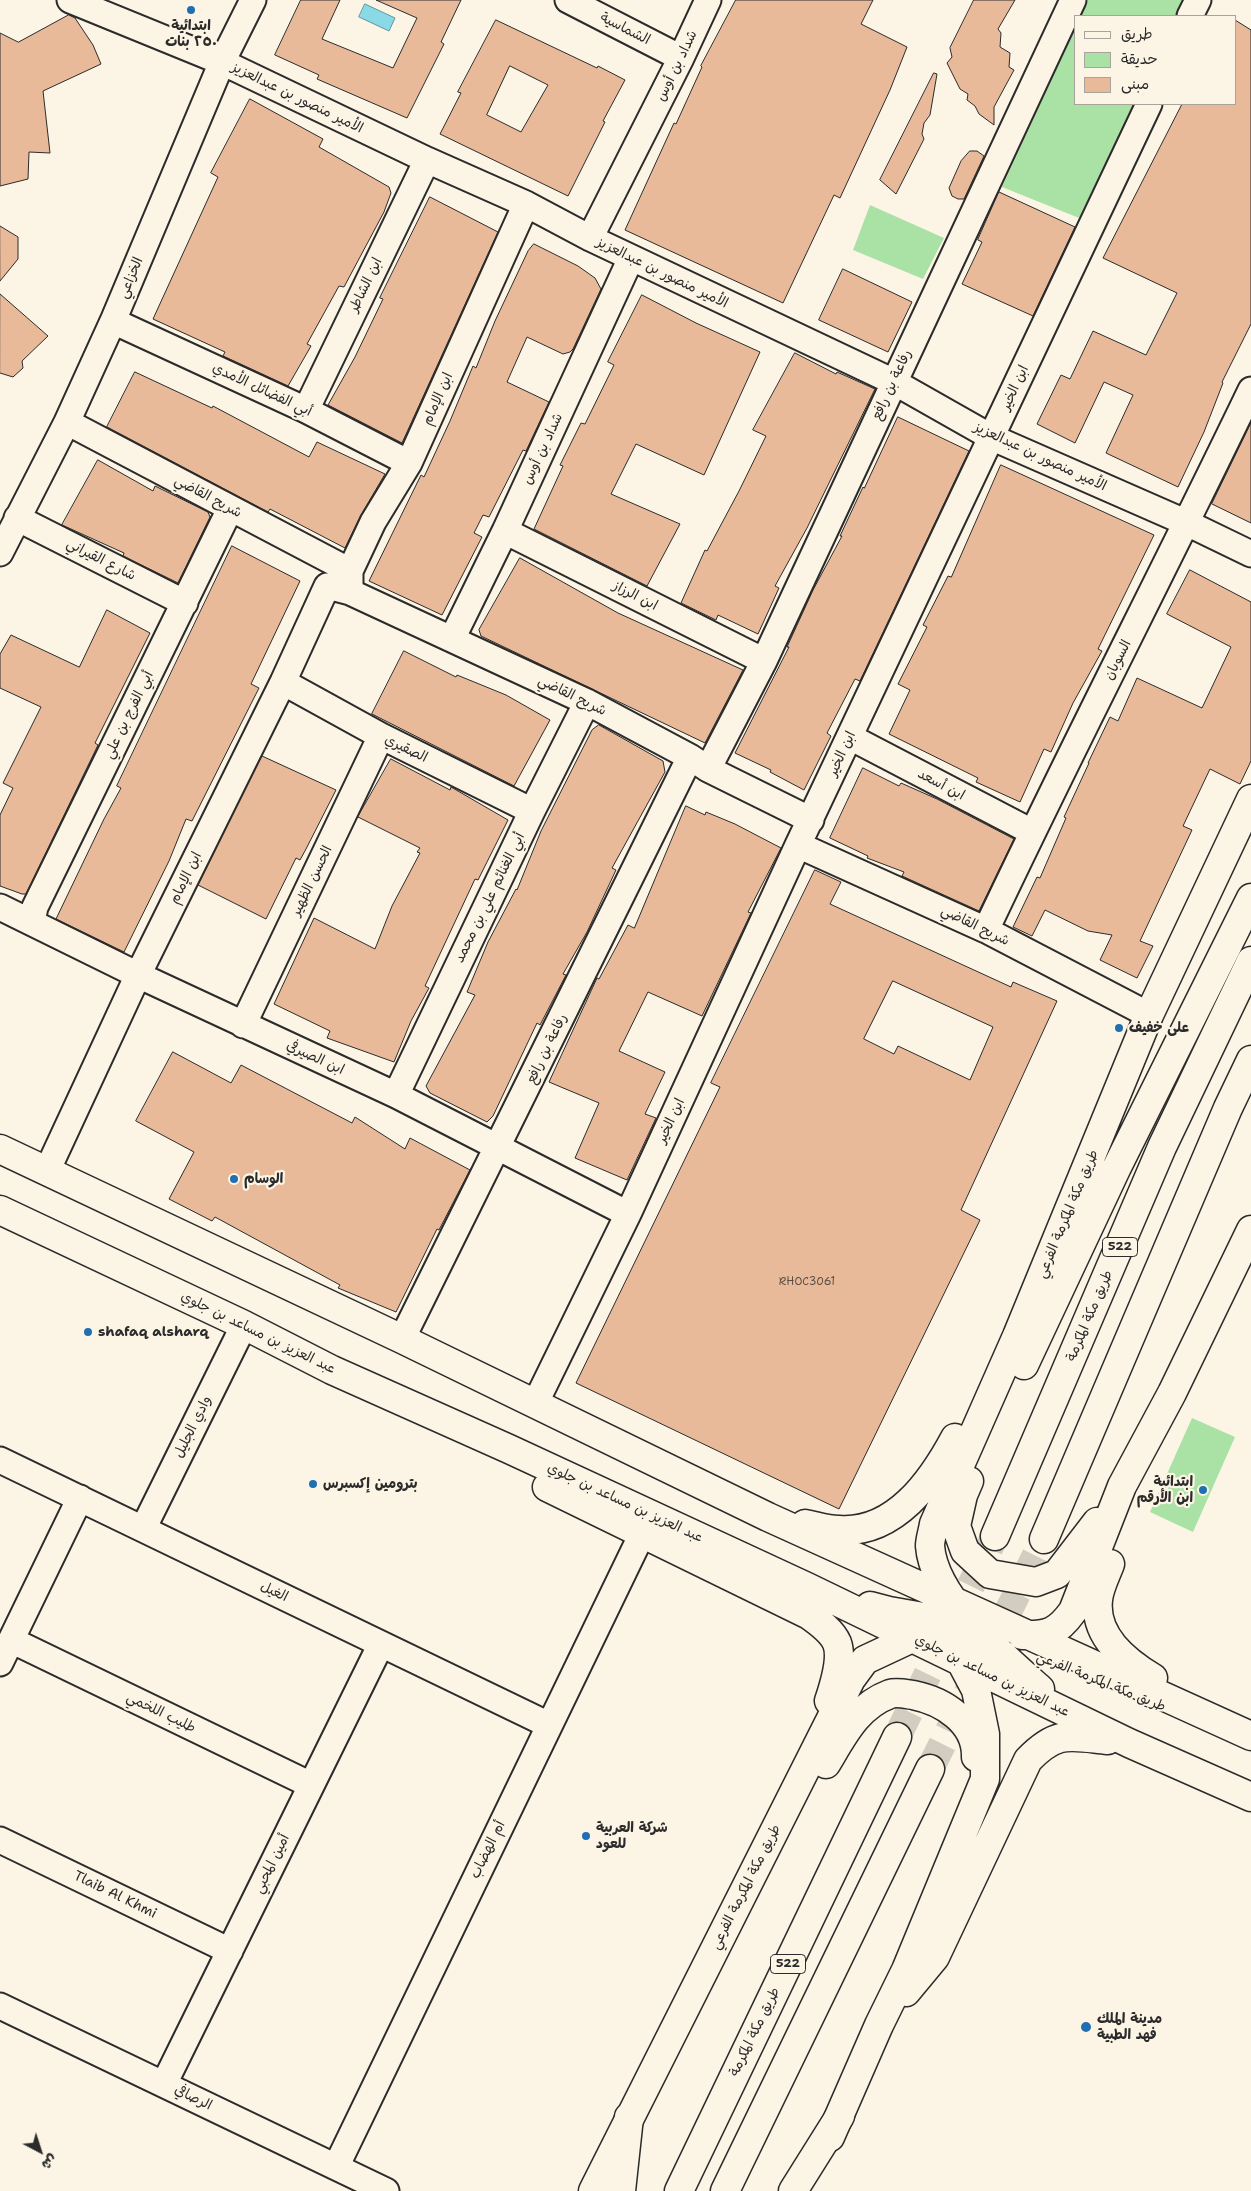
<!DOCTYPE html>
<html>
<head>
<meta charset="utf-8">
<style>
	body { margin:0 }
	#map { position:relative; width:1251px; height:2191px; overflow:hidden; background:#fcf5e5; font-family:"Shantell Sans","Playpen Sans Arabic",sans-serif }
	canvas { display:block }
	.legend { position:absolute; left:1074px; top:15px; width:162px; height:90px; box-sizing:border-box; background:#fcf5e5; border:1px solid #a8a49b; margin:0; padding:6px 9px; list-style:none; font-size:15px; color:#2b2b2b }
	.legend li { display:flex; align-items:center; gap:10px; height:25px }
	.legend b { width:25px; border:1px solid #a8a49b }
	.north { position:absolute; left:15px; top:2126px; width:50px; height:50px; -webkit-text-stroke:4px #fcf5e5; paint-order:stroke; rotate:140deg; font-size:14px; font-weight:700; line-height:20px; text-align:center; color:#2b2b2b }
	.north::after { content:''; display:block; margin:auto; width:18px; height:22px; background:#2b2b2b; clip-path:polygon(50% 0,100% 100%,50% 72%,0 100%) }
</style>
</head>
<body>
<div id="map">
<canvas width="1251" height="2191"></canvas>
<ul class="legend">
<li><b style="height:6px;background:#fcf5e5"></b>طريق</li>
<li><b style="height:14px;background:#aae2a6"></b>حديقة</li>
<li><b style="height:14px;background:#e9ba99"></b>مبنى</li>
</ul>
<div class="north">ش</div>
</div>
<script>
const c = document.querySelector('canvas').getContext('2d');
c.lineJoin = 'round';
function fill(path, color) { c.fillStyle = color; c.fill(path, 'evenodd'); }
function strokePath(path, color, width, dash) { c.strokeStyle = color; c.lineWidth = width; c.lineCap = dash ? 'butt' : 'round'; c.setLineDash(dash || []); c.stroke(path); }
function label(font, color, halo, rows, align = 'center') {
  c.font = font + ' "Shantell Sans","Playpen Sans Arabic",sans-serif'; c.lineWidth = 4.5; c.setLineDash([]); c.textBaseline = 'middle'; c.strokeStyle = halo; c.fillStyle = color; for (const [text, x, y, turn = 0] of rows) {
    c.save(); c.translate(x, y); c.rotate((+turn || 0) * Math.PI / 180); c.textAlign = isNaN(turn) ? turn : align; if (halo) c.strokeText(text, 0, 0); c.fillText(text, 0, 0); c.restore();
  }
}
fill(new Path2D(`
	M1088,0H1185L1178,16H1081Z
	M1075,29V104H1135L1079,218L1002,187Z
	M870,205L944,238L923,279L853,250Z
	M1192,1418L1235,1437L1193,1532L1150,1512Z`), '#aae2a6');
const water = new Path2D(`
	M365,4L395,18L389,31L359,17Z`);
fill(water, '#8ad9e7');
strokePath(water, '#64939c', 1);
const building = new Path2D(`
	M301,0H340L322,39L393,68L417,18L376,0H461L441,42L444,44L407,118L317,79L319,75L275,55Z
	M736,0H873L861,24L907,47L890,90L840,198L834,195L783,303L625,230L674,123L676,124L702,67L701,66Z
	M974,0H1015L998,29L1001,33L1000,47L1010,53L1009,67L1014,70L994,107V125L979,114L975,106L967,100L968,94L960,89L947,63L952,57L950,48Z
	M69,15L75,18L93,45L101,64L43,91L50,153L29,152L28,179L0,186V33L18,42Z
	M496,20L597,68L598,66L625,80L603,121L605,122L568,196L440,134L461,93L458,92ZM510,66L548,85L521,132L487,115Z
	M1235,20L1251,30V324L1222,382L1223,383L1204,432L1178,487L1106,453L1133,395L1104,382L1075,443L1037,424L1061,375L1070,379L1093,331L1146,355L1177,293L1103,258L1182,104H1235Z
	M934,73L937,74L930,115L924,123L922,134L924,139L896,194L880,180Z
	M250,99L323,139L319,147L389,187L391,193L384,212L344,287L339,286L307,344L311,346L288,386L223,356L225,352L153,319L218,177L211,173Z
	M970,151H977L984,156L964,199H958L952,196L949,188L961,161Z
	M999,192L1075,227L1033,316L962,284L982,242L978,240Z
	M430,197L498,232L402,443L328,405L355,357L383,299L380,298Z
	M0,226L18,237V259L0,281Z
	M534,244L578,266L595,278L601,289L573,349L570,352L563,354L527,337L507,382L549,402L526,451L523,450L489,517L483,515L474,533L482,537L442,615L369,581L421,475L424,477L450,421L473,366L476,368L495,321L528,251Z
	M843,269L912,302L888,352L819,320Z
	M0,294L48,336L22,361L23,368L13,377L0,373Z
	M642,295L696,323L760,352L704,475L636,444L611,494L680,524L647,586L534,529L563,466L560,465L581,423L585,424L614,365L608,362Z
	M795,353L836,374L837,372L875,389L807,528L775,586L779,588L758,634L718,615L716,620L681,603L705,550L707,551L739,491L766,436L753,430Z
	M135,372L212,408L213,406L309,457L317,442L385,474L361,515L345,548L270,509L268,512L107,427Z
	M898,417L969,451L860,681L855,679L827,733L831,736L804,790L770,772L771,770L735,753L789,647H787L813,590L842,536H840L863,487L864,488Z
	M1251,423V523L1212,504Z
	M98,460L153,491L155,486L208,512L210,517L178,583L123,556L124,553L62,525Z
	M1001,465L1154,535L1098,649L1102,651L1073,703L1051,752L1044,749L1020,802L976,782L978,778L889,734L910,690L898,684L927,627L923,625L948,576L951,577Z
	M232,546L300,581L251,684L259,688L192,821L186,819L169,861L124,952L56,919L104,819L121,788L117,786Z
	M520,558L618,613L743,670L705,743L481,636L479,630Z
	M1190,570L1251,602V761L1240,784L1210,769L1183,826L1192,830L1140,941L1153,946L1137,978L1100,960L1112,935L1088,931L1045,910L1032,936L1013,927L1037,877L1040,878L1066,818L1064,817L1089,763H1088L1110,717L1118,721L1137,678L1202,708L1231,647L1167,614Z
	M107,610L150,633L95,743L98,745L26,894H22L0,886V815L13,788L3,783L41,707L0,688V654L11,635L79,667Z
	M404,651L456,677L457,675L506,695L550,720L514,786L372,714Z
	M599,725L663,761L665,772L612,868L616,870L587,932L563,974L566,975L540,1025L537,1023L493,1116L487,1122L430,1093L426,1086L475,995L467,992L488,942L516,889L517,890L541,831L592,730Z
	M262,756L336,790L306,849L300,860L296,858L266,919L198,885Z
	M391,759L450,790L451,787L508,820L478,880L475,879L425,986L429,988L411,1021L394,1062L327,1038L330,1031L274,1004L314,918L375,949L392,906L420,853L417,852L420,848L358,817Z
	M863,768L899,786L901,783L937,799L1014,839L979,911L902,876L904,872L867,858L868,856L830,838Z
	M686,806L705,815L706,812L735,824L781,848L748,912L751,913L702,1016L648,992L619,1051L665,1072L645,1114L656,1118L627,1180L575,1158L599,1103L549,1082L597,978L599,979L628,925L634,928Z
	M815,870L841,882L830,904L1011,987L1013,982L1057,1001L961,1210L980,1220L839,1509L576,1383L720,1087L711,1083ZM893,981L993,1027L970,1080L898,1046L894,1054L864,1039Z
	M173,1052L231,1083L241,1065L352,1123L355,1117L405,1149L410,1138L470,1170L439,1230L437,1229L396,1312L338,1288L340,1285L215,1217L212,1221L169,1199L194,1152L136,1121Z`);
fill(building, '#e9ba99');
strokePath(building, '#2b2b2b', 1);
strokePath(new Path2D(`
	M897,1737L995,1536
	M930,1769L1044,1539`), '#d2cdc0', 28, [28, 14]);
const minor = new Path2D(`
	M70,0L222,62L427,160L526,204L590,238L894,382L991,437L1187,523L1251,554
	M568,0L681,58
	M1190,16L1198,0
	M590,238L681,58L708,0
	M113,321L306,410L409,463
	M306,410L427,160
	M67,422L350,571
	M17,518L185,603
	M505,531L764,661
	M0,553L67,422L113,321L222,62L253,0
	M350,592V571L373,522L409,463L526,204
	M452,639L505,531L631,258
	M283,682L381,736L532,811
	M850,737L1032,832
	M708,769L764,661L1073,0
	M798,845L986,930L1149,1015
	M0,907L138,975L396,1095L628,1214
	M32,922L35,907L230,509
	M986,930C1071,749 1164,571 1251,390
	M243,1025L381,736
	M396,1095L532,811L587,702
	M47,1171L138,975L283,682L327,586L350,592L587,702L690,757L708,769L811,820
	M402,1339L690,757
	M535,1404L628,1214L798,845L1149,104
	M0,1460L549,1725
	M143,1529L244,1325
	M11,1640L311,1785
	M0,1663L80,1498
	M0,1840L230,1951
	M0,2006L386,2191
	M164,2084L381,1644
	M336,2167L642,1534`);
const major = new Path2D(`
	M0,1149L402,1339L768,1517L1251,1736
	M1107,1182L1117,1167L1251,898
	M0,1210L244,1325L332,1370L509,1449L807,1587L1129,1743L1251,1797
	M1024,1365L1117,1167
	M969,1481L963,1495L956,1526L965,1551L990,1574L1036,1582L1057,1574L1097,1522
	M547,1487L809,1615C819,1622 832,1631 837,1643C843,1659 834,1686 829,1701
	M805,1524C816,1526 827,1530 839,1530C895,1534 932,1481 955,1438
	M1110,1564C1106,1575 1099,1588 1098,1600C1094,1636 1125,1661 1153,1678
	M870,1606L889,1611L963,1624
	M1022,1635C1048,1636 1058,1632 1073,1611L1122,1486L1172,1393L1251,1230
	M1040,1689C1003,1656 934,1599 930,1546C930,1539 933,1531 934,1524L1017,1336L1149,1015L1251,799
	M826,1764C843,1736 857,1706 890,1694C896,1692 906,1694 913,1695C943,1701 977,1722 976,1757
	M906,1992L935,1957L1028,1760C1057,1730 1069,1736 1108,1740
	M830,2137L879,2025L906,1970L985,1779V1734L976,1690L959,1658
	M593,2191L851,1679L865,1660L912,1638L943,1635L994,1646`);
const highway = new Path2D(`
	M995,1536L1162,1147L1251,961
	M1044,1539L1228,1108L1251,1060
	M621,2191L629,2117
	M679,2191L897,1737
	M725,2191L930,1769
	M793,2191L840,2116`);
strokePath(minor, '#2b2b2b', 29);
strokePath(major, '#2b2b2b', 31);
strokePath(highway, '#2b2b2b', 31);
strokePath(minor, '#fcf5e5', 25);
strokePath(major, '#fcf5e5', 28);
strokePath(highway, '#fcf5e5', 28);
for (const [x, y, r, color] of [
	[191,10,5,"#1f6fb2"],
	[1119,1028,5,"#1f6fb2"],
	[234,1179,5,"#1f6fb2"],
	[88,1332,5,"#1f6fb2"],
	[313,1484,5,"#1f6fb2"],
	[1203,1490,5,"#1f6fb2"],
	[586,1836,5,"#1f6fb2"],
	[1086,2027,6,"#1f6fb2"]
]) { const dot = new Path2D(); dot.arc(x, y, r, 0, 2 * Math.PI); c.fillStyle = color; c.fill(dot); strokePath(dot, '#fcf5e5', 2); }
label('11px', '#5a4f46', null, [
	["RHOC3061",807,1282]
]);
for (const [x, y, w] of [
	[1120,1247,35],
	[788,1964,35]
]) { const box = new Path2D(); box.roundRect(x - w / 2, y - 9.5, w, 19, 4); c.fillStyle = '#fcf5e5'; c.fill(box); strokePath(box, '#2b2b2b', 1); }
label('bold 12px', '#2b2b2b', null, [
	["522",1120,1247],
	["522",788,1964]
]);
label('bold 14px', '#2b2b2b', '#fcf5e5', [
	["ابتدائية",191,26,"center"],
	["٢٥٠ بنات",191,42,"center"],
	["على خفيف",1129,1028],
	["الوسام",244,1179],
	["shafaq alsharq",98,1332],
	["ابتدائية",1193,1482,"right"],
	["ابن الأرقم",1193,1498,"right"],
	["بترومين إكسبرس",323,1484],
	["شركة العربية",596,1828],
	["للعود",596,1844],
	["مدينة الملك",1097,2019],
	["فهد الطبية",1097,2035]
], 'left');
label('14px', '#2b2b2b', '#fcf5e5', [
	["الشماسية",625,29,27],
	["شداد بن أوس",677,66,-64],
	["الأمير منصور بن عبدالعزيز",297,98,26],
	["الأمير منصور بن عبدالعزيز",662,273,26],
	["الخزاعي",131,278,-67],
	["ابن الشاطر",366,285,-64],
	["رفاعة بن رافع",892,385,-65],
	["ابن الخير",1015,388,-65],
	["أبي الفضائل الأمدي",262,390,25],
	["ابن الإمام",438,399,-66],
	["شداد بن أوس",543,449,-65],
	["الأمير منصور بن عبدالعزيز",1040,457,25],
	["شريح القاضي",208,497,28],
	["شارع القيراني",101,560,27],
	["ابن الرزاز",635,596,27],
	["السوبان",1118,660,-63],
	["شريح القاضي",572,696,26],
	["أبي الفرج بن علي",129,715,-64],
	["الصقيري",406,749,26],
	["ابن الخير",842,754,-65],
	["ابن أسعد",941,785,28],
	["ابن الإمام",186,878,-64],
	["الحسن الظهير",312,881,-64],
	["أبي الغنائم علي بن محمد",490,898,-64],
	["شريح القاضي",975,926,26],
	["رفاعة بن رافع",547,1049,-64],
	["ابن الصيرفي",315,1058,25],
	["ابن الخير",671,1121,-65],
	["طريق مكة المكرمة الفرعي",1068,1214,-67],
	["طريق مكة المكرمة",1090,1316,-67],
	["عبد العزيز بن مساعد بن جلوي",258,1333,26],
	["وادي الجليل",193,1427,-64],
	["عبد العزيز بن مساعد بن جلوي",625,1503,25],
	["الغيل",274,1592,26],
	["عبد العزيز بن مساعد بن جلوي",992,1676,26],
	["طريق مكة المكرمة الفرعي",1101,1682,22],
	["طليب اللخمي",161,1713,26],
	["أم الهضاب",488,1850,-64],
	["أمين المحبي",272,1864,-64],
	["طريق مكة المكرمة الفرعي",746,1887,-63],
	["Tlaib Al Khmi",115,1895,26],
	["طريق مكة المكرمة",755,2032,-64],
	["الرصافي",193,2098,26]
]);
</script>
</body>
</html>
